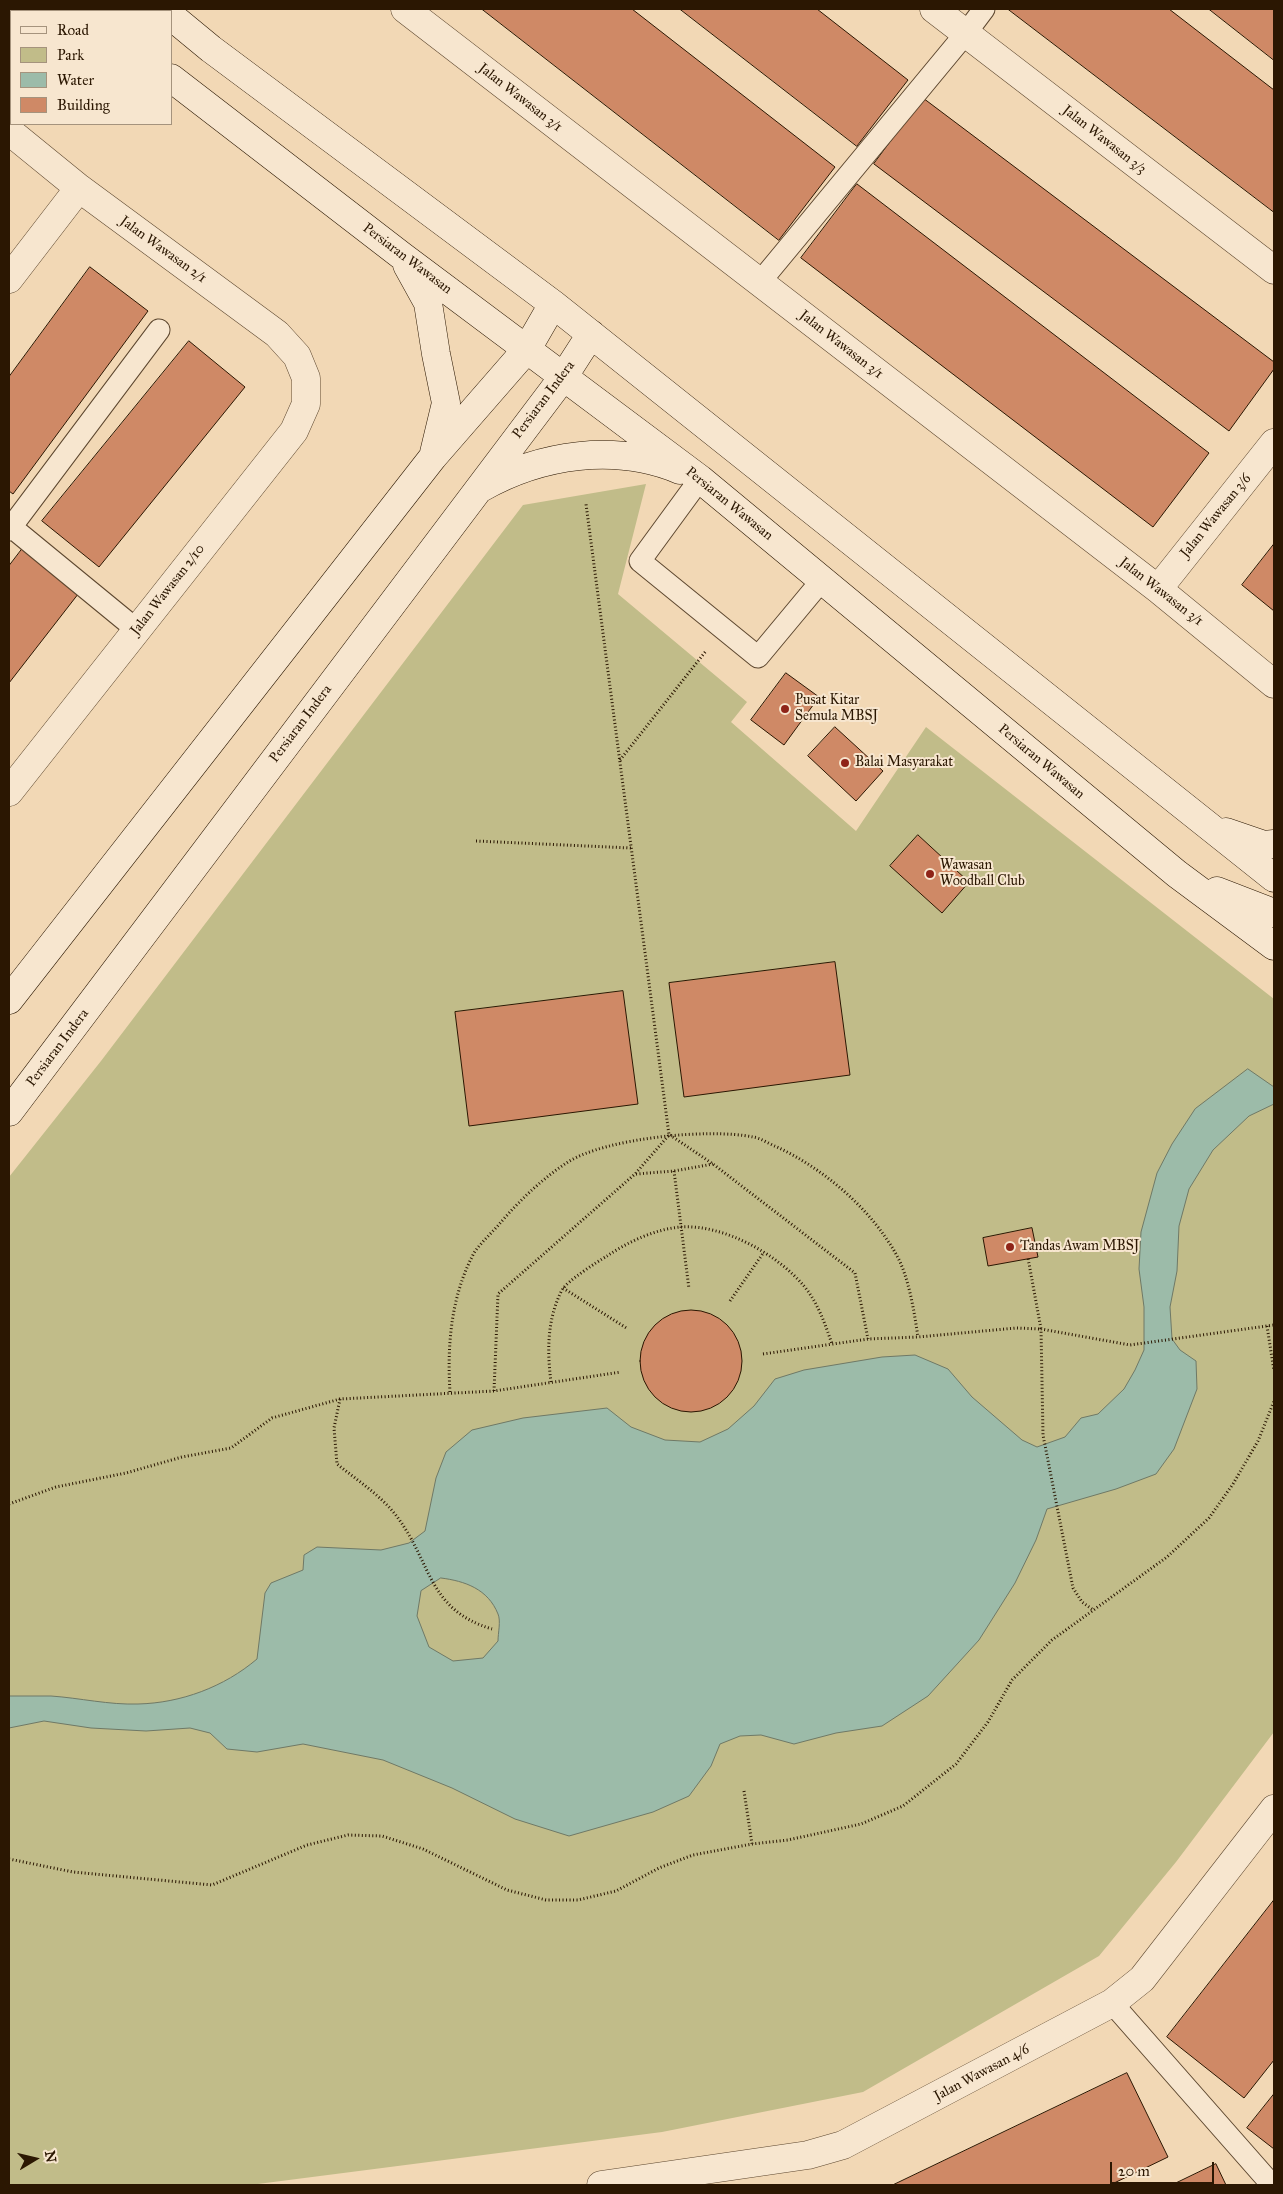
<!DOCTYPE html>
<html>
<head>
<meta charset="utf-8">
<style>
	body { margin:0 }
	#map { position:relative; width:1283px; height:2194px; overflow:hidden; background:#f2d8b5; font-family:"IM FELL Great Primer",serif }
	canvas { display:block }
	.frame { position:absolute; inset:0; border:10px solid #2b1702; pointer-events:none }
	.legend { position:absolute; left:10px; top:10px; width:162px; height:115px; box-sizing:border-box; background:#f7e6cf; border:1px solid #a5937d; margin:0; padding:6px 9px; list-style:none; font-size:15px; color:#2b1702 }
	.legend li { display:flex; align-items:center; gap:10px; height:25px }
	.legend b { width:25px; border:1px solid #a5937d }
	.north { position:absolute; left:10px; top:2134px; width:50px; height:50px; -webkit-text-stroke:4px #f7e6cf; paint-order:stroke; rotate:81deg; font-size:14px; font-weight:700; line-height:20px; text-align:center; color:#2b1702 }
	.north::after { content:''; display:block; margin:auto; width:18px; height:22px; background:#2b1702; clip-path:polygon(50% 0,100% 100%,50% 72%,0 100%) }
	.scale { position:absolute; left:1110px; top:2162px; width:104px; height:22px; box-sizing:border-box; border:2px solid #2b1702; border-top:0; padding-left:6px; font-size:15px; line-height:18px; white-space:nowrap; color:#2b1702; -webkit-text-stroke:4px #f7e6cf; paint-order:stroke }
</style>
</head>
<body>
<div id="map">
<canvas width="1283" height="2194"></canvas>
<div class="frame"></div>
<ul class="legend">
<li><b style="height:6px;background:#f7e6cf"></b>Road</li>
<li><b style="height:14px;background:#c1bc89"></b>Park</li>
<li><b style="height:14px;background:#9cbba9"></b>Water</li>
<li><b style="height:14px;background:#cf8966"></b>Building</li>
</ul>
<div class="north">N</div>
<div class="scale">20 m</div>
</div>
<script>
const c = document.querySelector('canvas').getContext('2d');
c.lineJoin = 'round';
function fill(path, color) { c.fillStyle = color; c.fill(path, 'evenodd'); }
function strokePath(path, color, width, dash) { c.strokeStyle = color; c.lineWidth = width; c.lineCap = dash ? 'butt' : 'round'; c.setLineDash(dash || []); c.stroke(path); }
function label(font, color, halo, rows, align = 'center') {
  c.font = font + ' "IM FELL Great Primer",serif'; c.lineWidth = 4; c.setLineDash([]); c.textBaseline = 'middle'; c.strokeStyle = halo; c.fillStyle = color; for (const [text, x, y, turn = 0] of rows) {
    c.save(); c.translate(x, y); c.rotate((+turn || 0) * Math.PI / 180); c.textAlign = isNaN(turn) ? turn : align; if (halo) c.strokeText(text, 0, 0); c.fillText(text, 0, 0); c.restore();
  }
}
fill(new Path2D(`
	M646,484L618,594L747,702L731,722L856,831L926,727L1274,999V1732L1176,1862L1099,1956L863,2092L662,2132L250,2185H9V1177L101,1061L523,505Z`), '#c1bc89');
const water = new Path2D(`
	M1248,1069L1274,1087V1104L1249,1116L1213,1150L1189,1189L1179,1226L1177,1271L1170,1307L1172,1339L1180,1350L1196,1361L1197,1389L1174,1449L1156,1474L1116,1489L1047,1509L1036,1540L1015,1583L979,1640L928,1696L882,1726L836,1733L794,1744L761,1735L740,1736L720,1744L711,1766L689,1796L653,1812L569,1836L515,1819L452,1788L383,1760L303,1744L257,1752L227,1749L210,1733L190,1728L146,1731L91,1728L44,1721L9,1728V1696C23,1696 37,1696 51,1696C80,1698 109,1705 138,1704C181,1703 224,1687 257,1659L265,1593L271,1583L303,1570L304,1555L317,1547L381,1550L409,1543L425,1531L436,1478L446,1452L472,1430L523,1418L607,1408L631,1427L665,1440L700,1442L728,1429L754,1406L775,1379L804,1370L882,1357L915,1355L948,1369L972,1397L1022,1440L1037,1447L1065,1437L1081,1418L1098,1414L1124,1389L1135,1370L1144,1350V1307L1139,1269L1141,1232L1157,1173L1172,1144L1195,1109ZM441,1578C465,1581 488,1589 498,1614C501,1621 498,1633 498,1641L483,1658L453,1661L429,1647L417,1616L421,1591Z`);
fill(water, '#9cbba9');
strokePath(water, '#6f7966', 1);
const building = new Path2D(`
	M482,9H632L835,167L779,240Z
	M680,9H817L908,80L857,146Z
	M1008,9H1169L1274,90V212Z
	M1209,9H1274V60Z
	M923,98L1274,362V369L1229,431L874,164Z
	M857,184L1209,453L1153,527L801,258Z
	M90,267L148,311L13,494L9,491V377Z
	M189,341L245,387L99,567L42,521Z
	M26,544L82,589L9,683V566Z
	M1274,544V611L1242,585Z
	M786,673L819,697L784,745L751,720Z
	M835,727L883,771L856,801L808,756Z
	M918,835L969,882L942,913L890,866Z
	M835,962L850,1075L684,1097L669,983Z
	M623,991L638,1104L469,1126L455,1012Z
	M1032,1228L1038,1257L988,1266L983,1238Z
	M640 1361a51 51 0 1 1 102 0a51 51 0 1 1-102 0Z
	M1274,1900V2060L1244,2098L1167,2037Z
	M1127,2073L1168,2157L1110,2185H893Z
	M1274,2094V2149L1247,2128Z
	M1216,2164L1226,2185H1172Z`);
fill(building, '#cf8966');
strokePath(building, '#2b1702', 1);
const lane = new Path2D(`
	M760,282L966,33L984,9
	M700,479L640,561L758,657L822,580
	M9,525L137,630
	M9,530L159,330
	M1112,2003L1272,2185`);
const street = new Path2D(`
	M405,9L1158,589L1274,684
	M934,9L1274,270
	M9,131L79,188L277,334L297,356L306,378V404L294,431L9,792
	M9,279L79,188
	M1158,589L1274,443
	M601,2185L808,2155L843,2145L1112,2003L1142,1979L1274,1809`);
const secondary = new Path2D(`
	M81,9L85,11
	M171,16L211,49L553,304L1274,878
	M171,78L402,256L700,479L1177,874L1274,946
	M407,265L428,303L436,354L446,403L434,453
	M481,488C541,454 615,443 680,470
	M1226,832L1264,845L1274,844
	M1217,891L1274,913
	M9,1000L433,457L527,349L553,304
	M9,1112L564,376L591,334`);
strokePath(lane, '#5d472f', 23);
strokePath(street, '#5d472f', 29);
strokePath(secondary, '#2b1702', 29);
strokePath(new Path2D(`
	M620,760L706,651
	M476,841L631,848
	M670,1135L713,1164L855,1273L868,1339
	M674,1171L689,1289
	M636,1174L674,1171L713,1164
	M563,1288L628,1329
	M730,1301L764,1252
	M1267,1326L1274,1371
	M763,1354L868,1339L918,1337L1016,1328L1041,1329L1028,1258
	M551,1382C547,1351 547,1319 562,1290C567,1281 597,1262 607,1256C628,1242 655,1229 681,1227C723,1224 777,1254 804,1286C818,1303 825,1324 832,1344
	M494,1391L498,1294L635,1174L669,1135L586,504
	M450,1392C447,1345 451,1296 474,1253C481,1242 493,1232 501,1222C521,1199 543,1178 568,1162C606,1138 709,1128 753,1137C761,1138 769,1144 777,1147C824,1169 870,1208 896,1254C909,1277 914,1311 918,1337
	M340,1399L334,1428L337,1464C358,1481 382,1496 398,1518C432,1564 428,1610 492,1629
	M9,1504L56,1487L126,1473L182,1457L231,1448L272,1418L340,1399L494,1391L621,1372
	M1092,1609L1082,1602L1073,1588L1043,1435L1041,1329L1130,1345L1274,1325
	M744,1791L752,1844
	M9,1859L73,1872L212,1885L307,1845L348,1835L382,1836L423,1849L507,1890L546,1900H578L616,1891L659,1868L693,1855L752,1844L788,1840L861,1824L903,1806L956,1764L988,1722L1012,1680L1052,1640L1167,1557L1209,1518L1233,1484L1258,1441L1274,1401`), '#2b1702', 3, [1, 2.5]);
strokePath(lane, '#f7e6cf', 21);
strokePath(street, '#f7e6cf', 28);
strokePath(secondary, '#f7e6cf', 28);
for (const [x, y, r, color] of [
	[785,709,5,"#8f2418"],
	[845,763,5,"#8f2418"],
	[930,874,5,"#8f2418"],
	[1010,1247,5,"#8f2418"]
]) { const dot = new Path2D(); dot.arc(x, y, r, 0, 2 * Math.PI); c.fillStyle = color; c.fill(dot); strokePath(dot, '#f7e6cf', 2); }
label('14px', '#2b1702', '#f7e6cf', [
	["Jalan Wawasan 3/1",520,98,38],
	["Jalan Wawasan 3/3",1104,140,38],
	["Jalan Wawasan 2/1",163,250,36],
	["Persiaran Wawasan",407,259,37],
	["Jalan Wawasan 3/1",841,345,38],
	["Persiaran Indera",544,400,-53],
	["Persiaran Wawasan",729,504,39],
	["Jalan Wawasan 3/6",1216,516,-51],
	["Jalan Wawasan 2/10",168,590,-52],
	["Jalan Wawasan 3/1",1161,592,38],
	["Persiaran Indera",301,724,-53],
	["Persiaran Wawasan",1041,762,40],
	["Persiaran Indera",58,1048,-53],
	["Jalan Wawasan 4/6",982,2073,-28]
]);
label('14px', '#2b1702', '#f7e6cf', [
	["Pusat Kitar",795,701],
	["Semula MBSJ",795,717],
	["Balai Masyarakat",855,763],
	["Wawasan",940,866],
	["Woodball Club",940,882],
	["Tandas Awam MBSJ",1020,1247]
], 'left');
</script>
</body>
</html>
